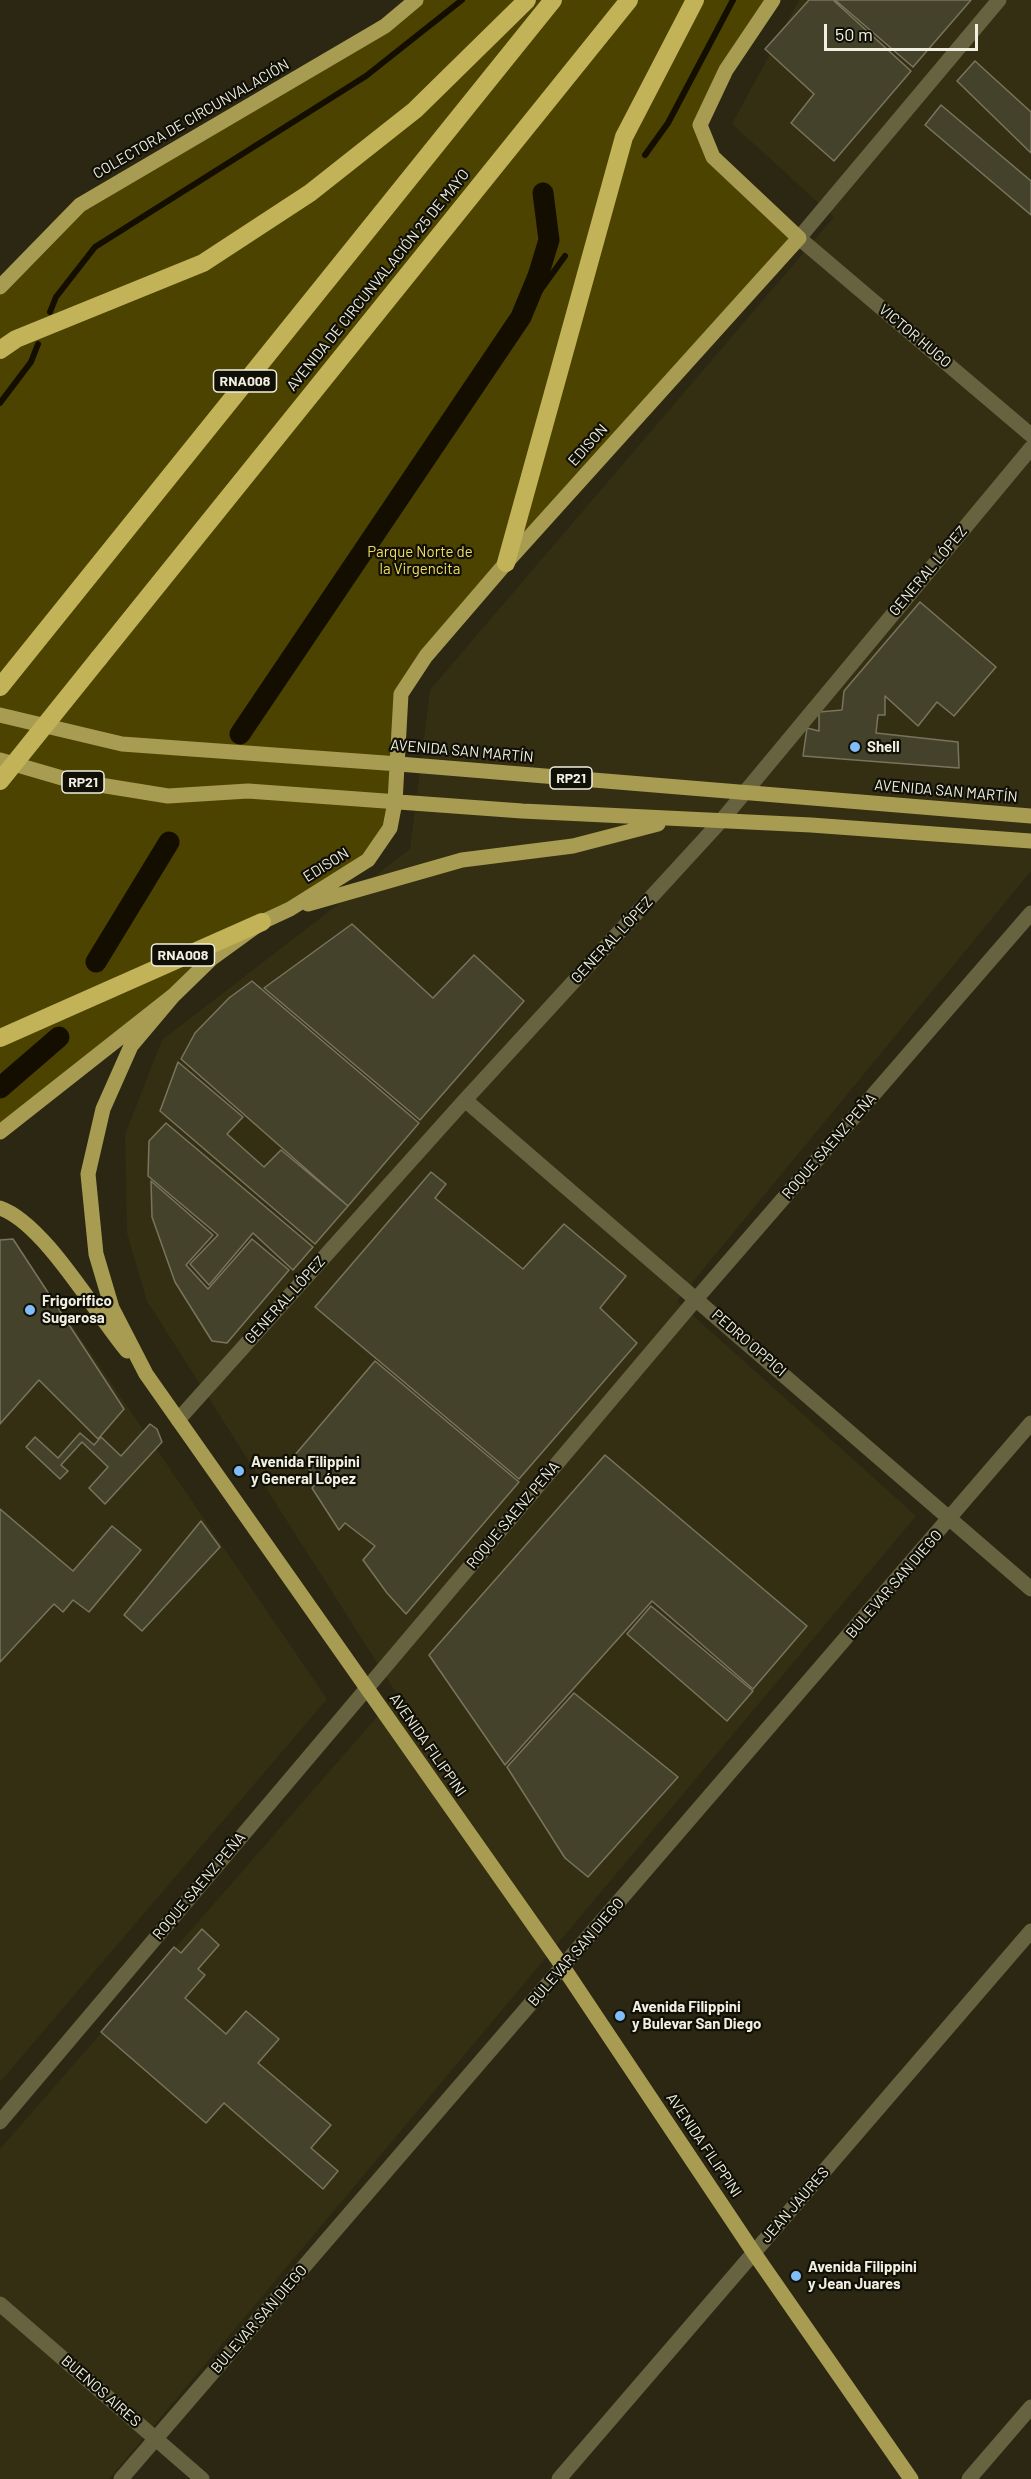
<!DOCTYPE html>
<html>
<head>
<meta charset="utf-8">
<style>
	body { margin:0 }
	#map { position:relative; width:1031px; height:2479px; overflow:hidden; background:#2b2712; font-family:Barlow,sans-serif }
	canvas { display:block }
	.scale { position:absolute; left:824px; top:24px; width:154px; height:27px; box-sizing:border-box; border:3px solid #f1efe2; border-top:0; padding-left:8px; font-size:18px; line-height:21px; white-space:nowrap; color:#f1efe2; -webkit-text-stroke:4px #111007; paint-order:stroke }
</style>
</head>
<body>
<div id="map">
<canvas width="1031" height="2479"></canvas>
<div class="scale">50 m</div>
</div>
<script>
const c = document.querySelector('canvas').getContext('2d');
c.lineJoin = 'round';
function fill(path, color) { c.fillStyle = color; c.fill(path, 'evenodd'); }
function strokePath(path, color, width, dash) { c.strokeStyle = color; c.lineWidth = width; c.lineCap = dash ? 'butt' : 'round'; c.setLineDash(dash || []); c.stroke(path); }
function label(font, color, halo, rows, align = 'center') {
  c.font = font + ' Barlow,sans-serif'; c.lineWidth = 4.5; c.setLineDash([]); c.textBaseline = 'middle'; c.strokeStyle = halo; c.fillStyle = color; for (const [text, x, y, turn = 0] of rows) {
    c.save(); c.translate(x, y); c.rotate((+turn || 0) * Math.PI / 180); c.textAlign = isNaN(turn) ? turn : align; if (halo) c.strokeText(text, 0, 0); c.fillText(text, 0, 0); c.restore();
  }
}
fill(new Path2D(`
	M799,0H1031V421L1020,434L1031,444V871L677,1301L916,1516L109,2479H0V2149L397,1694L147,1301L127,1233L125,1135L162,1040L410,849L430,690L834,217L732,124Z
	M0,1238L13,1239L327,1699L0,2082Z`), '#342f12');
fill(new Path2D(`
	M416,0H773L700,125L713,157L799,238L401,694L395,802L368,860L262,922L0,1132V287L80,205Z`), '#4d4300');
strokePath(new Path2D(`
	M645,155L668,123L733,0
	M50,312L56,297L95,247L366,76L462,0
	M521,317L565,256
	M0,403L31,362L38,344`), '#130e00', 6);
strokePath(new Path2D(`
	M240,734L521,317L538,276L549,240L543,193
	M96,962L169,842
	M0,1088L59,1037`), '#130e00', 21);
const building = new Path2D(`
	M809,0H833L911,71L834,161L791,123L814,94L765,49Z
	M835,0H971L913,67Z
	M975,61L1031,112V153L957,81Z
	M941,105L1031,181V215L925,125Z
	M920,602L996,667L954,716L937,702L918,726L885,696V715H878L876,733L958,742L959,768L803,756L807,728L819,731V712L842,710L844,691Z
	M352,924L433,998L474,955L524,1001L420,1120L264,988Z
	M252,981L419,1123L348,1206L181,1059L195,1033L229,998Z
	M178,1062L243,1117L227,1134L264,1167L281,1150L348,1206L315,1244L160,1111Z
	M166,1123L313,1247L293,1270L253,1233L209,1285L190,1264L218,1235L148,1176L149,1141Z
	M431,1172L446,1184L435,1198L523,1269L564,1224L626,1276L600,1308L637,1343L519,1479L315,1307Z
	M151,1181L213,1235L186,1265L208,1289L252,1239L289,1270L227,1343L212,1341L175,1282L152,1217Z
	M13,1239L124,1409L98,1439L39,1380L0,1424V1240Z
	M375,1361L519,1482L406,1614L387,1593L363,1560L375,1546L345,1523L339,1530L312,1488L320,1479L294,1456Z
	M150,1424L157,1429L162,1442L105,1504L89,1488L108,1467L82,1442L61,1465L68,1471L60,1479L26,1447L35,1437L58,1458L80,1433L94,1445L101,1437L121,1456Z
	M605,1455L807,1626L753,1689L652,1601L505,1765L429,1655Z
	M0,1509L73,1571L112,1526L141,1550L89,1612L73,1600L63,1612L54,1604L0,1662Z
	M201,1521L220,1547L142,1631L124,1615Z
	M651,1606L753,1691L727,1721L627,1634Z
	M574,1693L678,1777L588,1877L565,1858L507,1767Z
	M202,1929L219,1945L198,1969L205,1975L185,1998L226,2034L246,2011L279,2039L258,2063L331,2125L311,2148L338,2171L323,2189L224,2103L206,2123L101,2032L174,1947L181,1953Z`);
fill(building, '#45422c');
strokePath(building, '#78745d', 1.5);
strokePath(new Path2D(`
	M999,0L799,238L1031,435
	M465,1100L1031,1589
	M178,1420L465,1100L721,821L1031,448
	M0,2122L697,1298L1031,913
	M0,2304L202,2479
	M121,2479L1031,1423
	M559,2479L1031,1931
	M969,2479L1031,2407`), '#67623f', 15);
strokePath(new Path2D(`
	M0,287L80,205L385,26L416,0
	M0,715L122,744L399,764L1031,816
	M0,760L69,780L168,796L248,791L522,811L811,825L1031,841
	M308,904L462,860L573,846L658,824
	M174,995L131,1046L103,1109L88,1174L96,1254L112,1308L146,1374L563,1967L754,2253L911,2479
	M0,1132L174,995L211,959L262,922L290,909L368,860L390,828L395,802L401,694L426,656L506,563L799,238L713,157L700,125L726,70L773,0
	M0,1208C44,1223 95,1313 127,1351`), '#a89c52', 15);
strokePath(new Path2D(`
	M0,350L16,339L203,263L310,193L415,110L527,0
	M506,563L624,137L695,0
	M99,658L629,0
	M0,687L553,0
	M0,1038L262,922`), '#c2b358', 18);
strokePath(new Path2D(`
	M0,781L99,658`), '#c2b358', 18);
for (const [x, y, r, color] of [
	[855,747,6,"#81bdfa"],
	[30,1310,6,"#81bdfa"],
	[239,1471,6,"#81bdfa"],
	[620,2016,6,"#81bdfa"],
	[796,2276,6,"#81bdfa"]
]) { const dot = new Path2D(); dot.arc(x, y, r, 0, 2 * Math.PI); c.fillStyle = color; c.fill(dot); strokePath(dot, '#111007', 2); }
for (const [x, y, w] of [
	[245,381,63],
	[571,778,42],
	[83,782,42],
	[183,955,63]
]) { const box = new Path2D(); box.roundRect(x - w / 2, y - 11, w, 22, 4.5); c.fillStyle = '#111007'; c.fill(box); strokePath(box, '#f1efe2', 1.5); }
label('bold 14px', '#f1efe2', null, [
	["RNA008",245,381],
	["RP21",571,778],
	["RP21",83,782],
	["RNA008",183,955]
]);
label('15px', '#f1efe2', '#111007', [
	["COLECTORA DE CIRCUNVALACIÓN",191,119,-30],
	["AVENIDA DE CIRCUNVALACIÓN 25 DE MAYO",378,280,-51],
	["VICTOR HUGO",915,336,40],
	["EDISON",588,445,-48],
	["GENERAL LÓPEZ",928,571,-50],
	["AVENIDA SAN MARTÍN",462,751,5],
	["AVENIDA SAN MARTÍN",946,791,5],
	["EDISON",326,865,-32],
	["GENERAL LÓPEZ",612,940,-47],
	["ROQUE SAENZ PEÑA",829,1146,-49],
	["GENERAL LÓPEZ",285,1300,-48],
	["PEDRO OPPICI",749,1343,41],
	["ROQUE SAENZ PEÑA",513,1515,-50],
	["BULEVAR SAN DIEGO",894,1584,-49],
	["AVENIDA FILIPPINI",428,1745,55],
	["ROQUE SAENZ PEÑA",199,1886,-50],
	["BULEVAR SAN DIEGO",576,1952,-49],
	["AVENIDA FILIPPINI",704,2145,56],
	["JEAN JAURES",795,2205,-49],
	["BULEVAR SAN DIEGO",259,2319,-49],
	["BUENOS AIRES",101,2391,41]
]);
label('15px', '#f1dc61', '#111007', [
	["Parque Norte de",420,552],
	["la Virgencita",420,569]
]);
label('bold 15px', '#f1efe2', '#111007', [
	["Shell",867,747],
	["Frigorifico",42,1301],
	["Sugarosa",42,1318],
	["Avenida Filippini",251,1462],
	["y General López",251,1479],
	["Avenida Filippini",632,2007],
	["y Bulevar San Diego",632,2024],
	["Avenida Filippini",808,2267],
	["y Jean Juares",808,2284]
], 'left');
</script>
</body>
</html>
